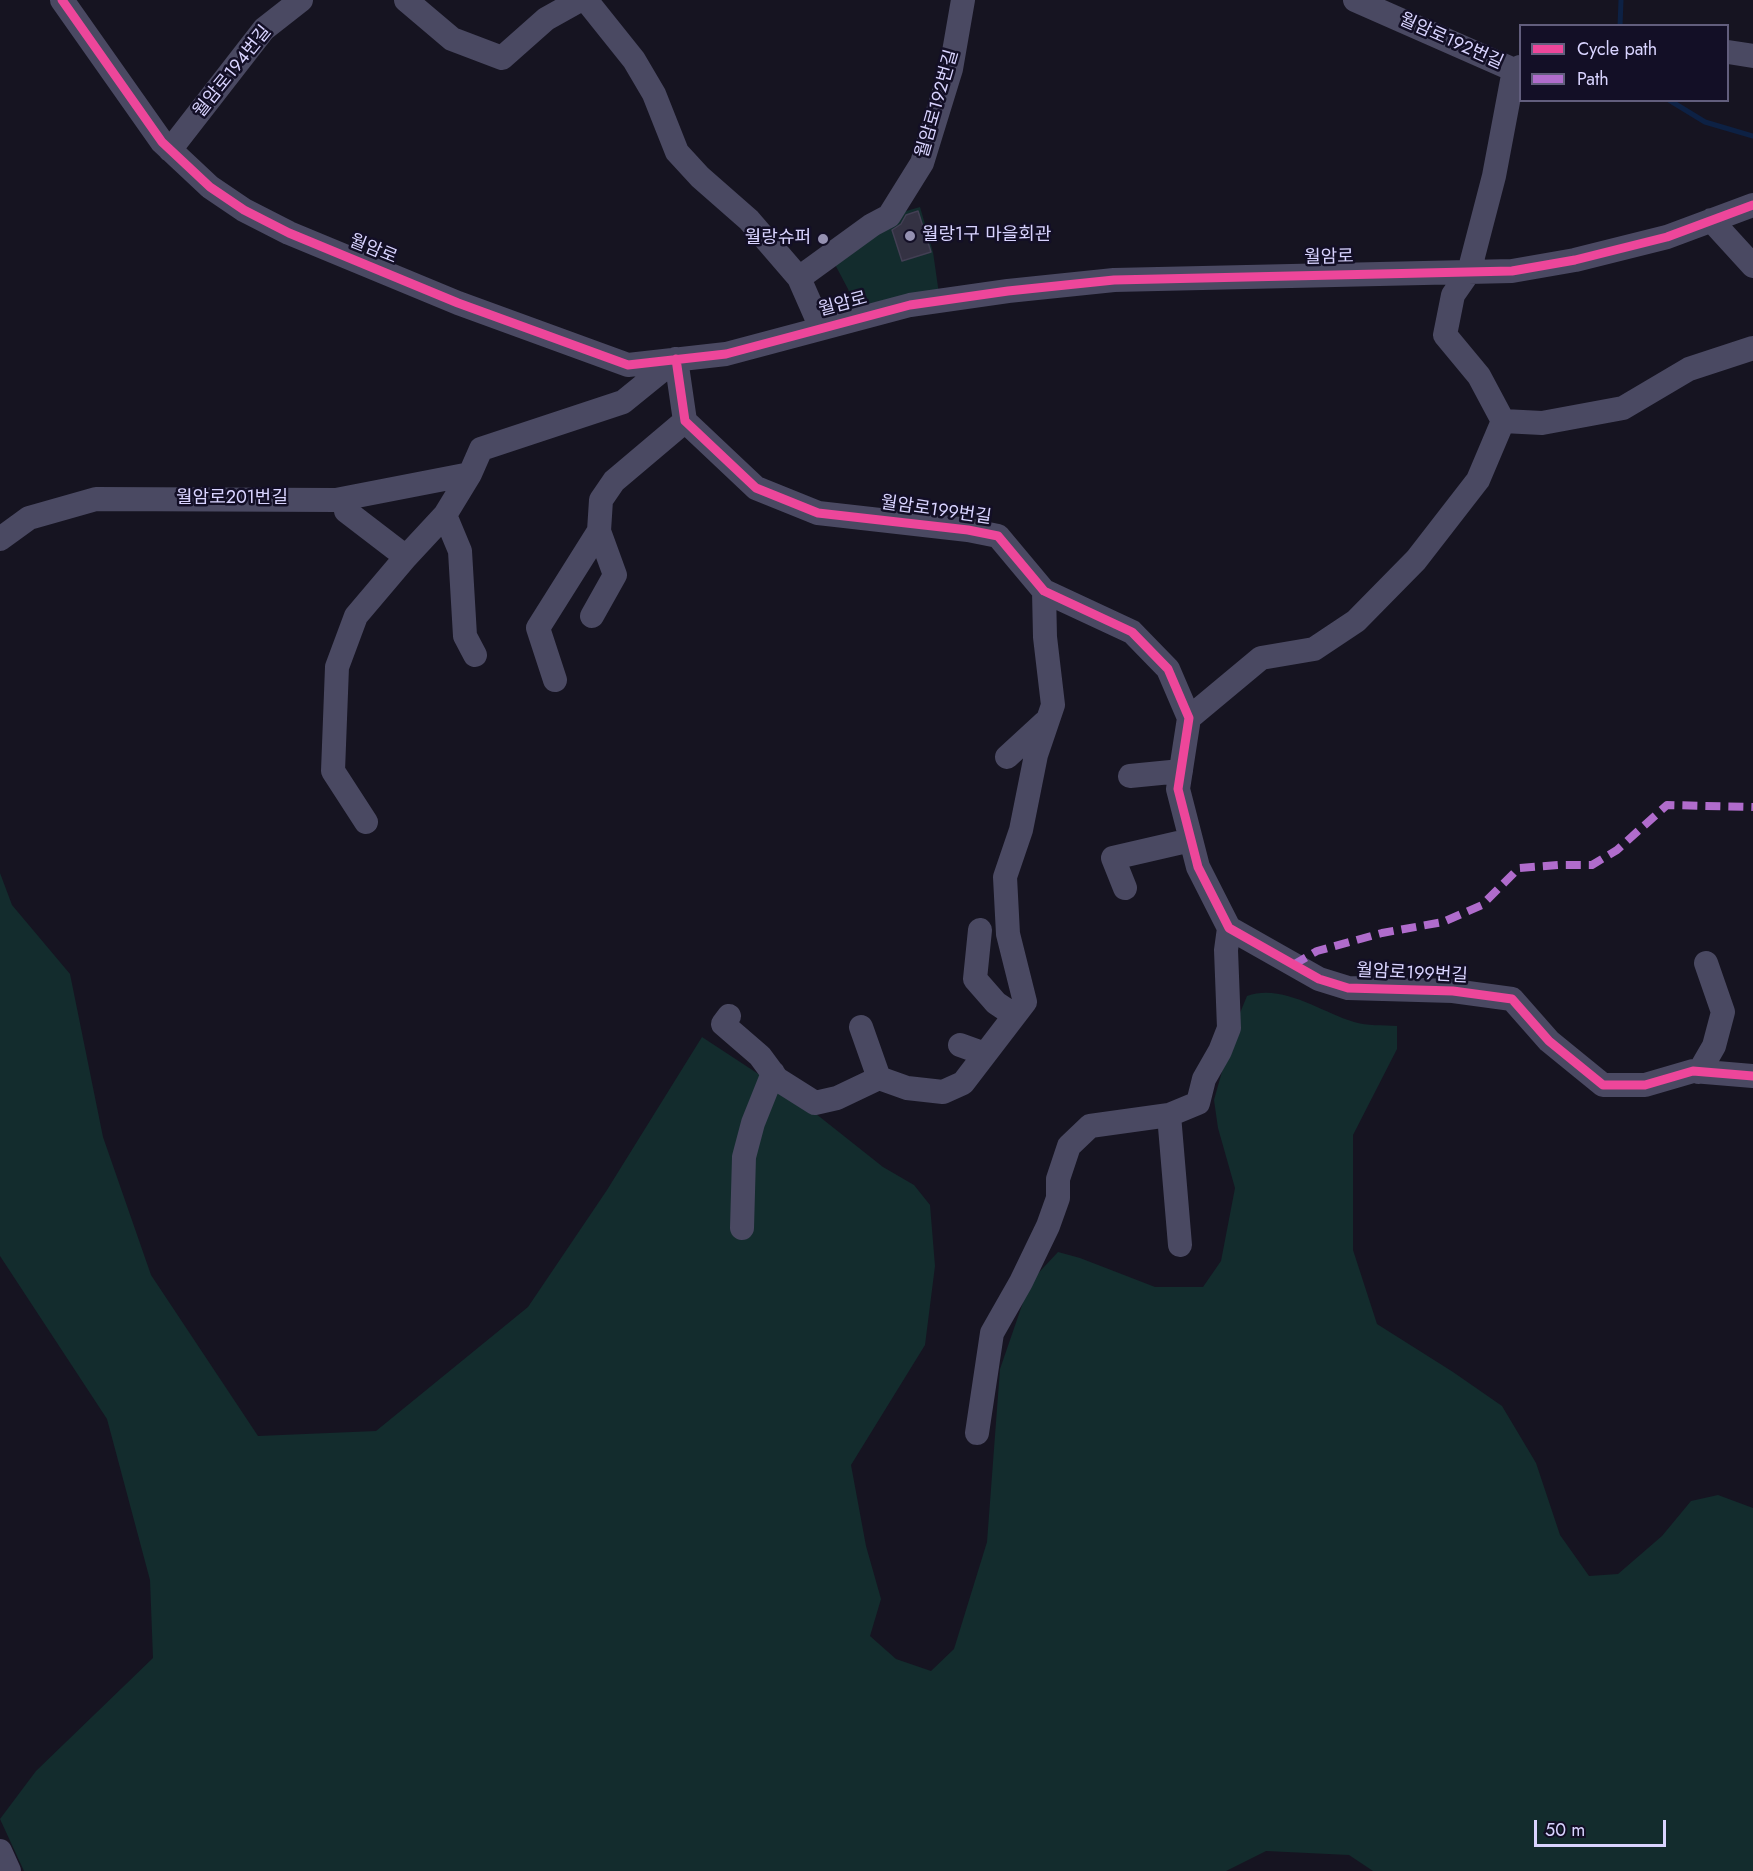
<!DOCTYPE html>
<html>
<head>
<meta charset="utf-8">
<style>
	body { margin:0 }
	#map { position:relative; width:1753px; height:1871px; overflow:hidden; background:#161421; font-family:Jost,sans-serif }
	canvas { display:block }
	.legend { position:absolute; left:1519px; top:24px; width:210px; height:78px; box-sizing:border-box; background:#130f26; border:2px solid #625e7d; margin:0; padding:8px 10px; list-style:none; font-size:18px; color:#d9d4ff }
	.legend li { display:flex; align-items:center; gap:12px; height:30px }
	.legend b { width:30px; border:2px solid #625e7d }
	.scale { position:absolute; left:1534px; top:1820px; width:132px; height:27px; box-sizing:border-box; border:3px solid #d9d4ff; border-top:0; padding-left:8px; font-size:18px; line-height:21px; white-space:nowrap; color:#d9d4ff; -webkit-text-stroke:4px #130f26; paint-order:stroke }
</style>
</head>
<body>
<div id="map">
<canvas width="1753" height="1871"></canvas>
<ul class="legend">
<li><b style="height:8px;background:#ed469a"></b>Cycle path</li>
<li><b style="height:8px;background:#b06ccc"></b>Path</li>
</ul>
<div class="scale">50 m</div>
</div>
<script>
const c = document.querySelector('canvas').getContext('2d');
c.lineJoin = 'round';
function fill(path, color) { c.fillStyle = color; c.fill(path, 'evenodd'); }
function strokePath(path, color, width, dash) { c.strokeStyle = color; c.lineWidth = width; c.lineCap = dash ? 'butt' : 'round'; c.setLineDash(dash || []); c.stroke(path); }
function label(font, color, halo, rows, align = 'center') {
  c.font = font + ' Jost,"Noto Sans KR",sans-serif'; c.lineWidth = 5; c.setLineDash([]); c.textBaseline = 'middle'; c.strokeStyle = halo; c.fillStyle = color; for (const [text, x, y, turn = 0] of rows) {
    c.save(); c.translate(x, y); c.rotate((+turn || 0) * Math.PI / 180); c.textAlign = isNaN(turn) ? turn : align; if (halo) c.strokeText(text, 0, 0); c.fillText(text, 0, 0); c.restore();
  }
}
fill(new Path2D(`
	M920,207L933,252L940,301L859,318L848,289L830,255L889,216Z
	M0,873L12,905L70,974L103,1137L151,1275L258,1436L376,1431L528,1307L607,1190L702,1037L801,1102L883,1167L914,1185L930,1205L935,1266L925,1345L851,1465L866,1546L881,1599L870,1636L896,1659L931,1671L954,1649L987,1542L1000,1369L1030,1282L1058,1252L1080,1258L1155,1287H1203L1221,1261L1235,1188L1218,1128L1214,1100L1235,1025L1247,996C1282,983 1321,1012 1354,1022C1367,1026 1383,1025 1397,1026V1049L1353,1135V1250L1377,1324L1453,1372L1502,1406L1536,1463L1560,1535L1589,1576L1618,1574L1662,1536L1691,1501L1718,1495L1753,1508V1871H1373L1349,1855L1266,1851L1226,1871H24L0,1819L36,1771L153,1658L150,1580L107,1419L0,1256Z`), '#132c2d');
strokePath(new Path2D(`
	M1620,26L1621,0
	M1669,100L1705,122L1753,136`), '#0d2144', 5);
const building = new Path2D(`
	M918,211L931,252L902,261L892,230L901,224L906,215Z`);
fill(building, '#343243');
strokePath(building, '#433f54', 1.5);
strokePath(new Path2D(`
	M62,0L162,142L210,187L244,210L289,233L458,303L628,365L726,354L910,305L1008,291L1114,280L1512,271L1575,260L1667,237L1753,205
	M406,0L452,39L502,58L546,19L580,0
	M586,0L634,60L654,94L677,152L700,177L749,220L799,278
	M1355,0L1514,70
	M1728,52L1753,56
	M1520,67L1514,70L1494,176L1469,272L1453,295L1445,335L1479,376L1503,421L1542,423L1623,408L1689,369L1753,348
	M170,150L264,29L301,0
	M1711,220L1753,266
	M821,328L799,278L872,225L889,216L922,163L951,69L963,0
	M676,359L685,421L756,488L818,513L968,530L998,536L1044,591L1132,632L1168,669L1189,718L1178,789L1198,867L1229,928L1319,979L1348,988L1453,991L1512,999L1549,1041L1603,1085H1645L1693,1071L1753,1076
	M470,474L445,515L460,551L465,636L475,655
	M346,511L406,557L445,515
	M0,539L29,518L96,499L336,500L470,474L481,449L623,402L676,359
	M592,616L615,575L599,531L601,500L614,481L685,421
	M555,680L538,628L599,531
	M1189,718L1261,658L1314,649L1356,621L1416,560L1478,480L1503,421
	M1007,757L1044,723
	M1130,776L1181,771
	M366,822L333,771L337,667L356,616L406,557
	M1125,888L1113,858L1191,840
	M980,930L975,979L996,1003L1014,1015
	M729,1016L723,1024L760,1056L777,1079L815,1103L837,1098L879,1078
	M861,1027L879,1078L907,1088L943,1092L963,1083L1025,1002L1008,934L1005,877L1021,830L1036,755L1053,705L1045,637L1044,591
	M960,1045L985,1054
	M1699,1072L1714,1046L1723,1012L1706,963
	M742,1228L744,1157L753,1123L773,1073
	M1180,1245L1169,1115L1198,1103L1204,1079L1220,1051L1229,1028L1226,950L1229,928
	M977,1433L992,1333L1021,1282L1048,1226L1058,1198V1179L1069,1146L1090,1126L1169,1115
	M0,1851L9,1871`), '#4a4962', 24);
strokePath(new Path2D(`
	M1293,965L1317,951L1382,933L1443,922L1482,905L1519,868L1559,865H1592L1617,850L1667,805L1753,807`), '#b06ccc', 8, [15, 8]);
strokePath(new Path2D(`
	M62,0L162,142L210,187L244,210L289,233L458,303L628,365L726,354L910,305L1008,291L1114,280L1512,271L1575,260L1667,237L1753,205
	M676,359L685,421L756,488L818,513L968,530L998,536L1044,591L1132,632L1168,669L1189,718L1178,789L1198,867L1229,928L1319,979L1348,988L1453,991L1512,999L1549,1041L1603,1085H1645L1693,1071L1753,1076`), '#ed469a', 9);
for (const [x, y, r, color] of [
	[910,236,6,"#9591b1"],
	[823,239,6,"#9591b1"]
]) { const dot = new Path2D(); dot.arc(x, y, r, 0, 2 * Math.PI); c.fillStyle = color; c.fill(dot); strokePath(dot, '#130f26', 2); }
label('18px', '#d9d4ff', '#130f26', [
	["월암로192번길",1451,42,24],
	["월암로194번길",233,72,-51],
	["월암로192번길",938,104,-74],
	["월암로",373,250,22],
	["월암로",1329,258,-1],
	["월암로",843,305,-15],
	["월암로201번길",232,499],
	["월암로199번길",936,511,8],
	["월암로199번길",1412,974,3]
]);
label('18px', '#d9d4ff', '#130f26', [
	["월랑1구 마을회관",922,236],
	["월랑슈퍼",811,239,"right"]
], 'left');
</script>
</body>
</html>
